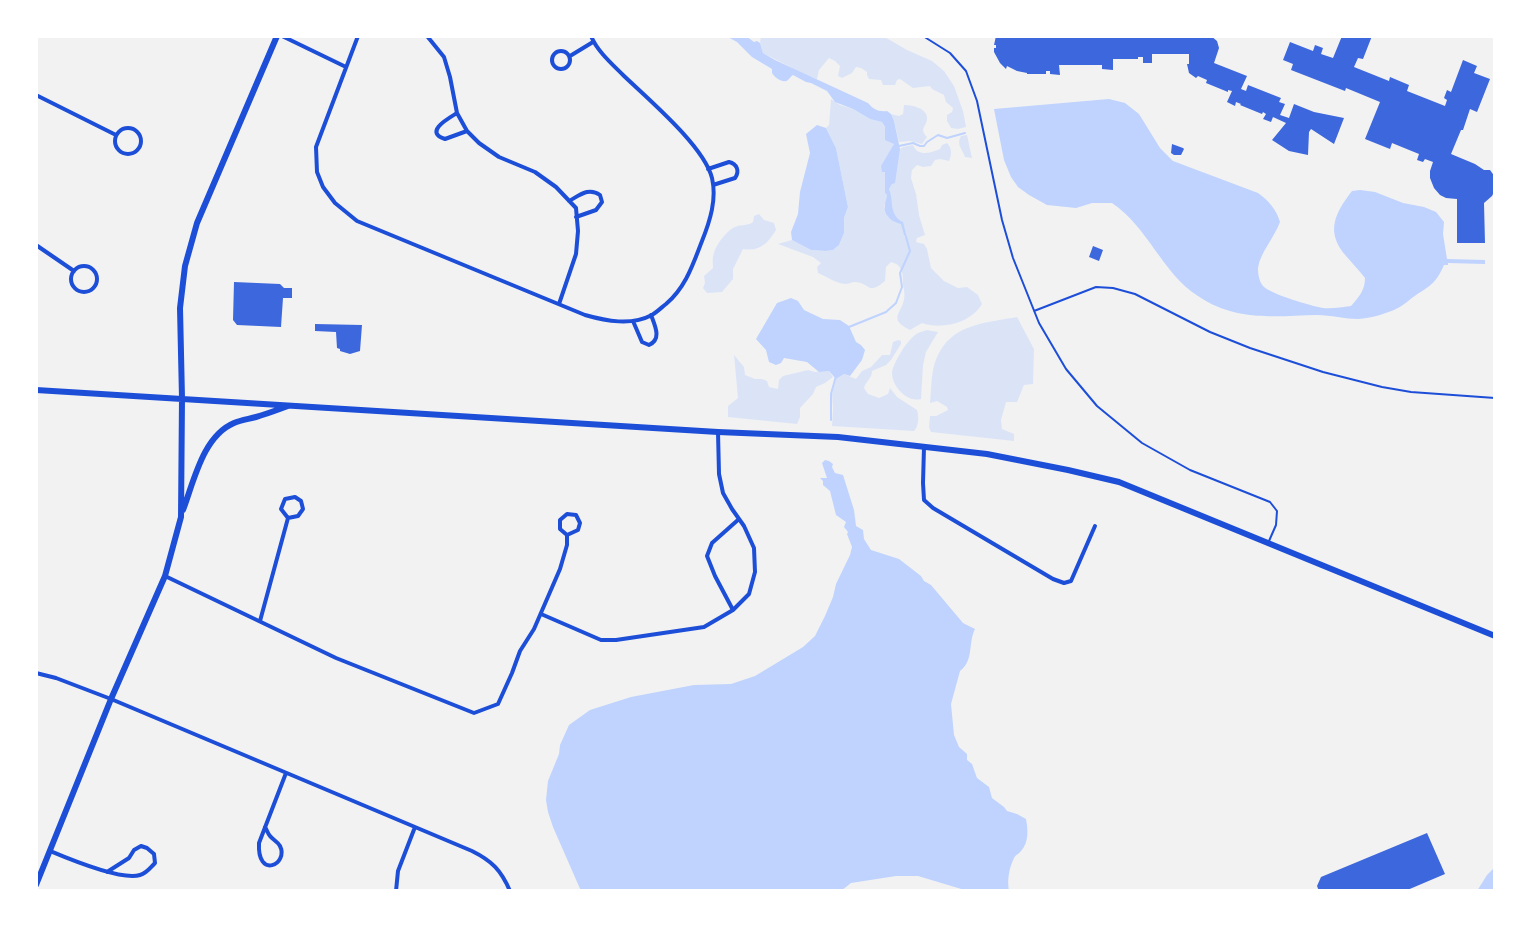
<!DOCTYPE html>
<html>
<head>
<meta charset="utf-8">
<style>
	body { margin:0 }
	#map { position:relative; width:1531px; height:927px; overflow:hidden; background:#f2f2f2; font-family:Barlow,sans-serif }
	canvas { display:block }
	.frame { position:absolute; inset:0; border:38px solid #fff; pointer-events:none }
</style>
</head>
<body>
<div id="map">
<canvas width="1531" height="927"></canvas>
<div class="frame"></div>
</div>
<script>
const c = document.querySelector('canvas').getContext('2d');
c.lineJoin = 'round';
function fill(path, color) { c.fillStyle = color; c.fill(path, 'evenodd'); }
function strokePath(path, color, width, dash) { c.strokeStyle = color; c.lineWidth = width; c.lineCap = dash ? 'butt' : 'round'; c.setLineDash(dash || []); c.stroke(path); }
fill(new Path2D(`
	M761,36H883L907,50L932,61L944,71L954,86L963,111L966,127L958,129L951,128L947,121V115L952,112L953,108L946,102L944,95L932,89L930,86L913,88L900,79L897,80L895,85H883L881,80L869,79L867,75V72L861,68L856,67L852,73L842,78L838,76L840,66L835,61L829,58L819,70L817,79L806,75L763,53L760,43Z
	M831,99L840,105L853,109L870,119L882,122L894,144L885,171V193L887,195V200L884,206L888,217L903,222L896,219L894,215L889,189L892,184L900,149L903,147L913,145C918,157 930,153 940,149L942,145L947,143C952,148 952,155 949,161L940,159L935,160L931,166L923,167L917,165L912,170L911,178L916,194L919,215L925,235L917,238L916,242L924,244L927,249L931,268L944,281L958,288L967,287L978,295L982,304C971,323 942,330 922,323L910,330C887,319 902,313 904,299C905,295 904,289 903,285C903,274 903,265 891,262L886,267L885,281C867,296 871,283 855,282C852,282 849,284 845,284C836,283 827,277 818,273L817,267L821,263L813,257L778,244L792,240L811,250L826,251L833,250L839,245L844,233V218L848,207L836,148L826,128L829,125Z
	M904,105C912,105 928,108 927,119C926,128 919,128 927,137L922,144L910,141L899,142L894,121L891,114L899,116L903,114Z
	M967,135L972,158L965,157C962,148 956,145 961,136Z
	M759,214L764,220L774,223L776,230C768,243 760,252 743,249L733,269V279L722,292L707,293L703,288L705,283L704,276L713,268C713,264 712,257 714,253C716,245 727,230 735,227C742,224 748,226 753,222L754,216Z
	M1017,317L1034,349L1033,384L1024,385L1017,402H1006L1001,420L1002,429L1014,434V441L931,432L929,427L930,416H936L948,410L947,407L937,401L930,403C931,392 931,380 933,370C944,325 978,324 1017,317Z
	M927,330L938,332L926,352L923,365L921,399C908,403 892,387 892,373C893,363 908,338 918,333C920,332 924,331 927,330Z
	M898,340L901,341V344L891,360L886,365L872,371C872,378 866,381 864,388L868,394L879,398L888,394L890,388L897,397L917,410C919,416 919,426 914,431L832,426L833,409L832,394L836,379L844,374L856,379L862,371L871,367L882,355H890L893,342Z
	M734,355L744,367L745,375L755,379H762L767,381L769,387L778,389L779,380L783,376L808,370L815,372L829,371L833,377L825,383L816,387L813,394L800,408V417L797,424L728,417V406L738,398Z`), '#dbe4f7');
fill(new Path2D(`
	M726,36H746L754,42L757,41L760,43L763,53L775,60L868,103C873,109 878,112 887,111L891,114L894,121L900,149L895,183L892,184L889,189C894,201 889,216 903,222L907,238L904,235L901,224C892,222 883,215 885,205C885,202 887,198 887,195L885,193V172H882L881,166L894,144L885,140V127L882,122L870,119L853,109L835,102L827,91L811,83L806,82L793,75C791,76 790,78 788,80C783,84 774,77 772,73V69L752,57L737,42Z
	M1109,99L1125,103L1139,114L1160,148L1173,161L1258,193C1269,201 1276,209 1280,222C1274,238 1260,253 1258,268C1258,274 1259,281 1263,286C1270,294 1311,306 1323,308C1332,309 1342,307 1351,306C1359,297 1365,290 1365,278C1359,270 1352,263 1346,256C1325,232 1335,213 1352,191L1360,190L1375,192L1403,203L1424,207L1436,212L1444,222L1443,234L1447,259L1485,260V264L1448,263V265H1444C1442,269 1440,274 1437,278C1432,285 1424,290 1416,295C1410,299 1404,305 1398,308C1386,314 1371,318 1358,319C1345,319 1331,315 1317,315C1275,316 1236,322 1198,296C1162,273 1148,227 1112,203H1092L1076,208L1047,205L1029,195L1018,187L1011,177L1004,160L994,109Z
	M817,125L826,128L836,148L848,207L844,218V233L839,245L833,250L826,251L811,250L792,240L791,232L798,214L800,192L810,153L806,134Z
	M791,298L798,301L804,310L823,319L840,320L849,326L856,342L861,345L865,350L862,360L850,376L844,374L836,379L829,371L819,372L807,362L784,358L781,363L776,365L769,362L766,350L756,339L777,303Z
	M825,460L829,461L833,464L832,467L835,473L843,475L854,510L856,526L863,530L864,539L871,550L899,559L921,576L924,581L931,585L963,623L975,629C968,642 974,661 960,671L951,704L954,735L959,747L967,754V760L972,764L977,778L989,787L992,798L1004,807L1007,811L1017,814L1026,819C1028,830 1029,842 1021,851C1017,856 1017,853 1014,858C1009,869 1007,879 1009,891H968L918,876H896L851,883L841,891H581L553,827L548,812L546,800L548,781L559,754L560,745L569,725L590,710L631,697L694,685L731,684L755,676L803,647L815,636L825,616L833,597L836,584L850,555L852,547L847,534L848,532L844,527L846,522L836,515L830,491L823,485V481L820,478H827L822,463Z
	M1495,867V891H1477L1487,875Z`), '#bfd3fe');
strokePath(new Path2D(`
	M899,146L913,143L920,146H924L927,142L938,135L947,138L965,133
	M849,327L886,312L896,303L902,287L900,273L910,251L906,237
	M831,420V394L836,376`), '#bfd3fe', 2);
fill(new Path2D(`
	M996,36H1211L1217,41L1219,48L1214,63L1247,76L1241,89L1246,91L1248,85L1281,98L1279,102L1285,104L1280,115L1289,118L1294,104L1314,112L1344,118L1334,144L1311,129L1309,132L1308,155L1289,151L1272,140L1286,123L1273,117L1271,122L1263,119L1266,114L1263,112L1262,114L1240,105L1241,104L1236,102L1235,106L1227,102L1232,91L1228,90V92L1206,83L1207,80L1198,76L1196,78L1189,73L1187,64H1189V54H1152V63H1143V57H1138V59H1113V70L1102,69V65H1059L1060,75L1050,74V71H1046V74H1027V73L1017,71L1007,66L1006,69L1000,63L994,52V48H996V45H994Z
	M1342,36H1372L1363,59L1358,58L1354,67L1389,81L1390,77L1409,85L1407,91L1445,106L1447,100L1444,98L1447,90L1451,92L1463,60L1477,66L1474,73L1490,79L1477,112L1470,109L1463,130H1461L1451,154L1475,164L1484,170H1490L1495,177L1494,192L1492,196L1484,203L1485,243H1457V199L1446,198L1440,195L1434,188L1430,178V171L1433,162L1425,159L1423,162L1417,160L1419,154L1392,143L1390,149L1365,139L1380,102L1346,88L1345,91L1291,70L1293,64L1283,60L1290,42L1313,51L1315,45L1323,48L1321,54L1333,58Z
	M1172,144L1183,148L1184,149L1181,155H1174L1171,153Z
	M1093,246L1103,250L1099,261L1089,257Z
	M234,282L280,284L284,288H292V298H283L281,327L237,325L233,320Z
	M315,324L362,325L360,351L350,354L340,351V349L337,348L336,332L315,331Z
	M1427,833L1445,874L1405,891H1319L1317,886L1321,877Z`), '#3d67dc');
strokePath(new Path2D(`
	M923,36L950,53L966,71L977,101L1002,220L1013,258L1039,323L1066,369L1097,406L1142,443L1190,470L1270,502L1277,511L1276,525L1269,541
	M1034,311L1096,287L1113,288L1135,294L1210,332L1250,348L1323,372L1382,387L1411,392L1495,398`), '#1d4ed8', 2);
strokePath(new Path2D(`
	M282,36L346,67
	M358,36L316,147L317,172L323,187L335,203L357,221L585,315C606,321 631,326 652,315C657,312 662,307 666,304C686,287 693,264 702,241C710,221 717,199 712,178C704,146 648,99 623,75C612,64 597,51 591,36
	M427,36L444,57L450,77L457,113L467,131L479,143L499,157L535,172L556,187L576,208L578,231L576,254L559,304
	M552 60a9 9 0 1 1 18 0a9 9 0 1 1-18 0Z
	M570,56L593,42
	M36,95L116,135
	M457,113C449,118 423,132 445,139L467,131
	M115 141a13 13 0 1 1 26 0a13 13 0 1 1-26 0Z
	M708,169L729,162C737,164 740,171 735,178L713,185
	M569,201C580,195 589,187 600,195L602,202L596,210L576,217
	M36,245L74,271
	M71 279a13 13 0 1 1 26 0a13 13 0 1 1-26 0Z
	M633,321L642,342L649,345C662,339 655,326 651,315
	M718,432L719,474L723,493L732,509L744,526L754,548L755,572L749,594L733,610L715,576L707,556L712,543L739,519
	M924,447L923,483L924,500L933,508L1053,579L1064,583L1071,581L1095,526
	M165,576L336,658L474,713L498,704L512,673L520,651L534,629L560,569L567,545V535L578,530L580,523L576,515L567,514L560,520V529L567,535
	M541,614L601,640H616L704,627L733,610
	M260,621L288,518L298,516L303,509L301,501L295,497L285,499L281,509L288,518
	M36,673L56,678L111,699L472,851C492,861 501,870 510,891
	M265,827C267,830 268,834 270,836C273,840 278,842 280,846C289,864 257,880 259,843L286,773
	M50,851C69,859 121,881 140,875C147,873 150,868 155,863L154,854L147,848L141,846L134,850L129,858L107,872
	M396,891L398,871L415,827`), '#1d4ed8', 4);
strokePath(new Path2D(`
	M36,390L718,432L838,437L987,454L1068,470L1119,482L1495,636
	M183,510C194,481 203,436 234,423C241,420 249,419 256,417C267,414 277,410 288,406
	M36,885L111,699L165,576L181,517L182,398L180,308L185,266L197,223L277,36`), '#1d4ed8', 6);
</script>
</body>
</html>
